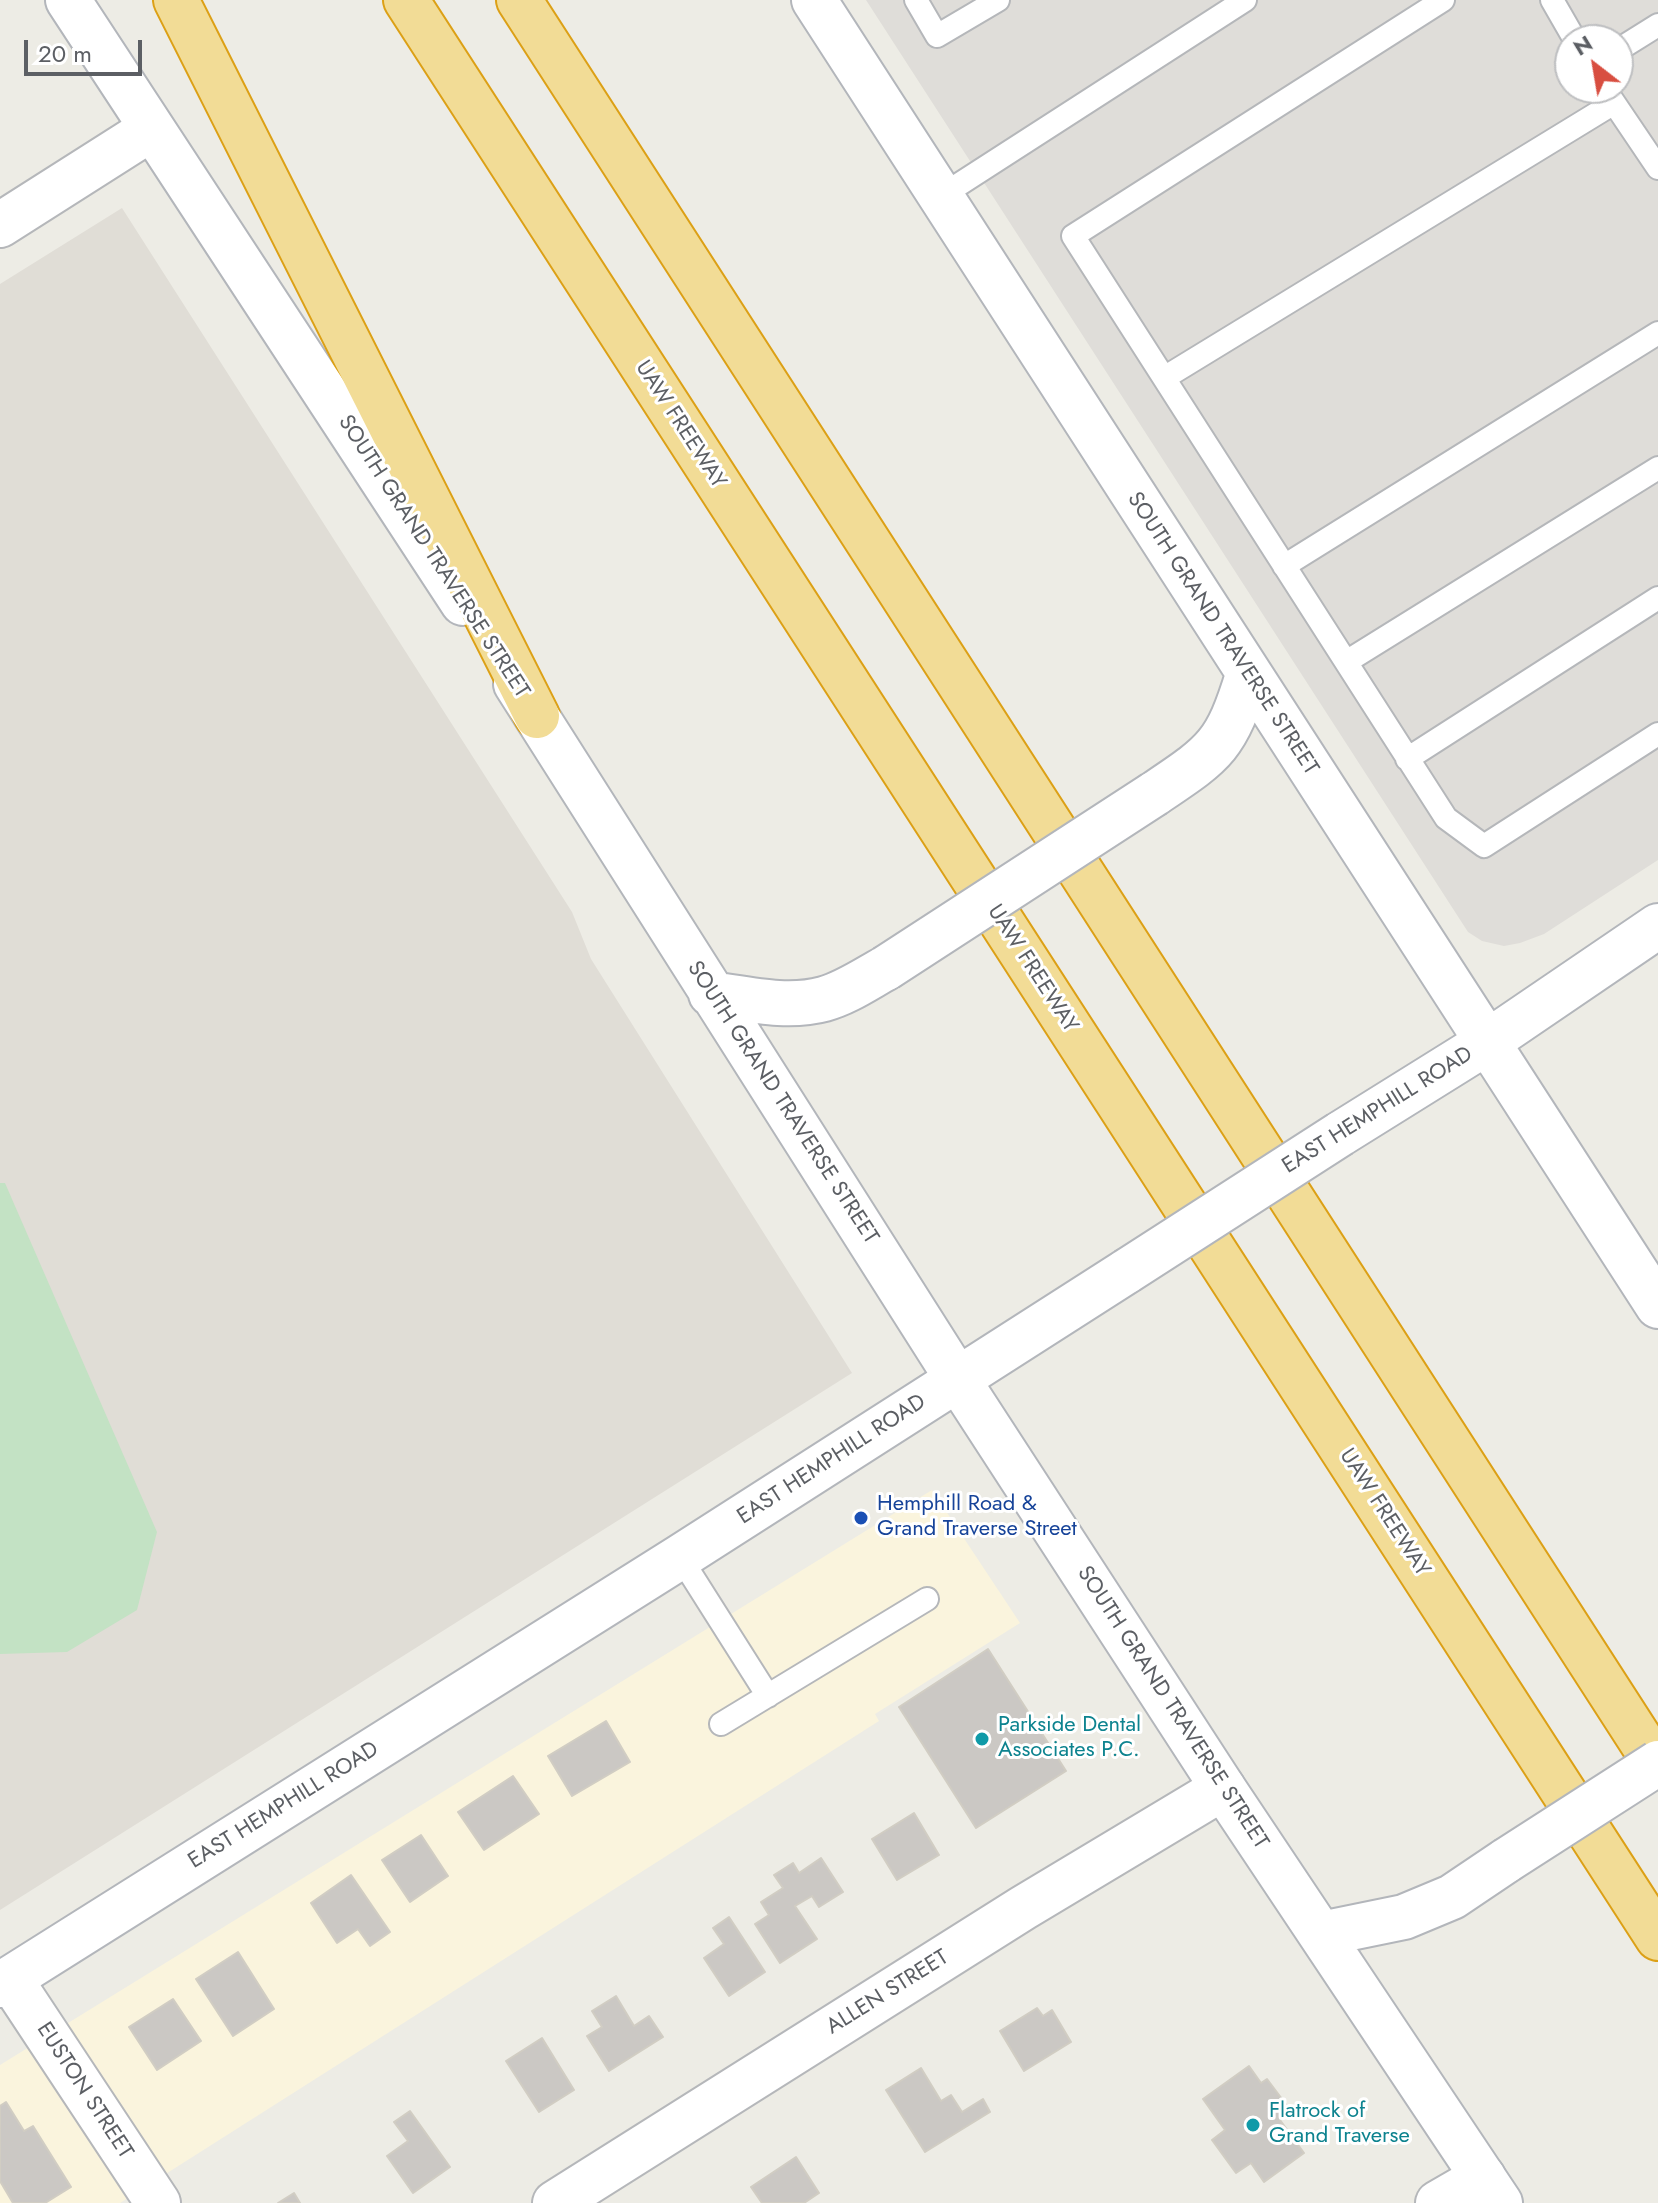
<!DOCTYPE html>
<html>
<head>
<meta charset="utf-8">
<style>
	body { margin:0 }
	#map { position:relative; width:1658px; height:2203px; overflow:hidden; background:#edece5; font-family:Jost,sans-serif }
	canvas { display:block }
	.north { position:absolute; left:1554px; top:24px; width:80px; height:80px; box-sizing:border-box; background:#fff; border:2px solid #bebfc1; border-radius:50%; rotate:329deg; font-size:22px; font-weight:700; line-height:32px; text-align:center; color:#5c5f64 }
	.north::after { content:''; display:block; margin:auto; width:28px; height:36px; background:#d84e40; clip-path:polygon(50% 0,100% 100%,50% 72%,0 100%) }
	.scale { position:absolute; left:24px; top:40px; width:118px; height:36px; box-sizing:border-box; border:4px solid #5c5f64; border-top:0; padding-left:10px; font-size:24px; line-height:28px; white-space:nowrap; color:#5c5f64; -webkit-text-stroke:6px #fff; paint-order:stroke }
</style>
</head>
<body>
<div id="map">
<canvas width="1658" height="2203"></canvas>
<div class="north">N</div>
<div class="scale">20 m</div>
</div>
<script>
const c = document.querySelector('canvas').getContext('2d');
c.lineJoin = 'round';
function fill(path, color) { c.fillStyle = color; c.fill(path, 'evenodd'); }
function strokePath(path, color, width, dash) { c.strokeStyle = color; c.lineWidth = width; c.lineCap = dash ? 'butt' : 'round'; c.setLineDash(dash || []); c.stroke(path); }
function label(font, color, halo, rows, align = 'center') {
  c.font = font + ' Jost,sans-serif'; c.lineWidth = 6; c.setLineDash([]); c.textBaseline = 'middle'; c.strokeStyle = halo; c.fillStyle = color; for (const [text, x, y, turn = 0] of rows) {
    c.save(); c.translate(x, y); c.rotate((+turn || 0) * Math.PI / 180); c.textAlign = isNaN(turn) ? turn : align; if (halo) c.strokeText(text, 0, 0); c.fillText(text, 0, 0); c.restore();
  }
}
fill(new Path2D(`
	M932,1490L1020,1623L875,1714L879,1721L120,2203H0V2065Z`), '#faf4dd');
fill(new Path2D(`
	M866,0H1658V860L1544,934L1520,943L1504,946L1482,941L1468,932ZM1570,40H1618V88H1570Z`), '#dfddd9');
fill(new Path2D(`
	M122,208L572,912L591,959L852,1373L0,1910V284Z`), '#e0ddd6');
fill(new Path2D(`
	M0,1183H5L157,1532L137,1610L67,1652L0,1654Z`), '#c3e2c4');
const building = new Path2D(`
	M988,1649L1066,1771L976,1828L899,1707Z
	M606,1721L630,1762L572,1796L548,1756Z
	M513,1776L539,1814L484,1850L458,1812Z
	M914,1813L939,1855L897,1880L872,1839Z
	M421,1835L448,1876L410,1902L382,1860Z
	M821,1858L843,1892L819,1907L812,1896L795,1906L817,1939L780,1963L755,1924L769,1915L761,1902L783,1888L774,1875L793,1863L799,1873Z
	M351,1875L390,1932L370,1946L358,1929L337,1943L311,1903Z
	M729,1917L765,1972L729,1996L704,1958L724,1944L713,1928Z
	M238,1952L274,2009L233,2036L196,1979Z
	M616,1996L634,2026L649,2016L663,2037L609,2071L587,2036L602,2027L592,2011Z
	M173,1999L201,2041L157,2070L129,2027Z
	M1037,2008L1043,2016L1052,2010L1071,2042L1024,2071L1000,2031Z
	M542,2038L574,2090L539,2112L506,2061Z
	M1249,2066L1261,2083L1267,2079L1291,2111L1280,2120L1304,2153L1264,2182L1251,2163L1236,2173L1212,2140L1225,2130L1203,2099Z
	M921,2068L941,2101L951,2095L962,2112L983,2099L990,2112L925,2152L886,2090Z
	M6,2102L24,2131L33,2126L71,2187L45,2203H13L0,2181V2106Z
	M410,2111L450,2167L413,2193L387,2156L408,2141L394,2122Z
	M796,2157L819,2193L804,2203H762L751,2187Z
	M294,2193L300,2203H278Z`);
fill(building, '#cbc8c4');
strokePath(building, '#d1cdc3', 2);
const lane = new Path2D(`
	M916,0L937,36L998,0
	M1443,0L1073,236L1446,818L1484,846L1658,734
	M1552,0L1575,40
	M1618,50L1658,25
	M1604,88L1658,168
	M941,196L1245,0
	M1164,378L1614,103
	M1284,566L1658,333
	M1346,662L1658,468
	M1407,759L1658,598
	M680,1557L768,1696
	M721,1724L927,1599`);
const street = new Path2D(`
	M0,225L151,129
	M10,1979L158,2203
	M555,2203L1023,1908L1223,1788
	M1438,2203L1483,2177`);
const secondary = new Path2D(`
	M68,0L463,603
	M814,0L1658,1306
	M516,684L958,1380L1223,1788L1500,2203
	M1154,794C1215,753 1226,747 1248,675
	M711,994C748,999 787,1009 824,999C846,993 866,979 886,968
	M1340,1134L1486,1043L1658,926
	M1321,1934L1404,1917L1452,1897L1507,1860
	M0,1985L680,1557L1127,1271`);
const highway = new Path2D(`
	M176,0L537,716
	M406,0L1658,1938
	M519,0L1658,1767`);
strokePath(lane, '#b5b7ba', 26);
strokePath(street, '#b5b7ba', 48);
strokePath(secondary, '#b3b6bb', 48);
strokePath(highway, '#dca016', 48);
strokePath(lane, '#fff', 22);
strokePath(street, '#fff', 44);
strokePath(secondary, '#fff', 44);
strokePath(highway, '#f2dc96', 44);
const secondaryBridge = new Path2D(`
	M886,968L1154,794
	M1127,1271L1340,1134
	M1507,1860L1658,1763`);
strokePath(secondaryBridge, '#b3b6bb', 48, []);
strokePath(secondaryBridge, '#fff', 44);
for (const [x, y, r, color] of [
	[861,1518,8,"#1a4fb4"],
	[982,1739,8,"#0f9aa8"],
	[1253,2125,8,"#0f9aa8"]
]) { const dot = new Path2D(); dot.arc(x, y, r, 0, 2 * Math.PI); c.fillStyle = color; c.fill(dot); strokePath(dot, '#fff', 3); }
label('22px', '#5c5f64', '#fff', [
	["UAW FREEWAY",680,425,57],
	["SOUTH GRAND TRAVERSE STREET",433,557,57],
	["SOUTH GRAND TRAVERSE STREET",1222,634,57],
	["UAW FREEWAY",1032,969,57],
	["SOUTH GRAND TRAVERSE STREET",782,1103,57],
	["EAST HEMPHILL ROAD",1378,1111,-32],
	["EAST HEMPHILL ROAD",832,1460,-33],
	["UAW FREEWAY",1384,1513,57],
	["SOUTH GRAND TRAVERSE STREET",1172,1708,57],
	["EAST HEMPHILL ROAD",284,1806,-32],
	["ALLEN STREET",888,1993,-32],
	["EUSTON STREET",84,2091,57]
]);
label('22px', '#164399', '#fff', [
	["Hemphill Road &",877,1505],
	["Grand Traverse Street",877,1530]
], 'left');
label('22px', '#0d838f', '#fff', [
	["Parkside Dental",998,1726],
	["Associates P.C.",998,1751],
	["Flatrock of",1269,2112],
	["Grand Traverse",1269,2137]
], 'left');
</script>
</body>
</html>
